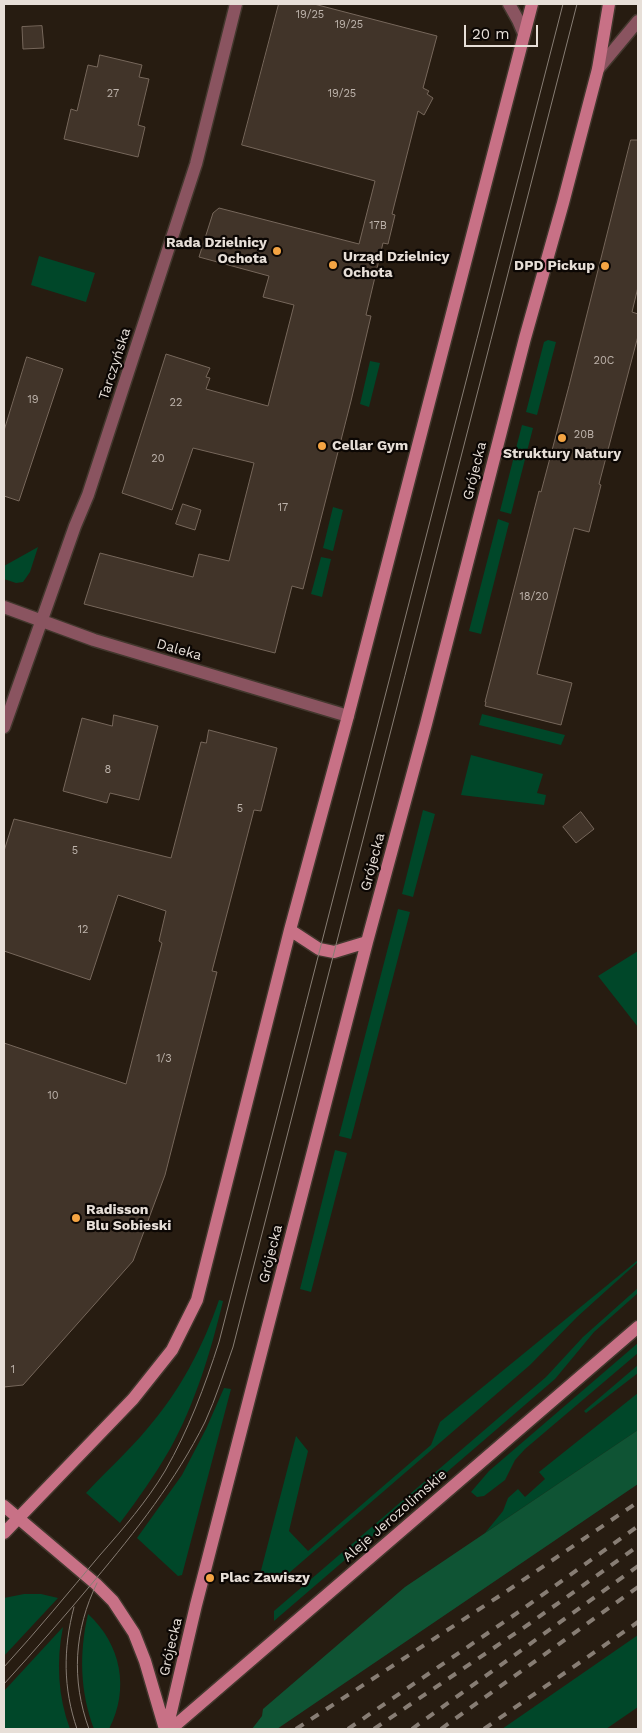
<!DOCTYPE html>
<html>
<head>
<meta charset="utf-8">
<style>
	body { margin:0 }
	#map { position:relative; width:642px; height:1733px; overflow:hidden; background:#271c11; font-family:"Work Sans",sans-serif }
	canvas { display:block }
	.frame { position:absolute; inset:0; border:5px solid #e7dfd8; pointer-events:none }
	.scale { position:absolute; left:464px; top:25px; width:74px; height:22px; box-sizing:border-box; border:2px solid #e7dfd8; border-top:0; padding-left:6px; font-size:15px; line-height:18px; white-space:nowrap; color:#e7dfd8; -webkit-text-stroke:4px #0c0704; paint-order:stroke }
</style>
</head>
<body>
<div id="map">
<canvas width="642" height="1733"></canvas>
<div class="frame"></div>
<div class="scale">20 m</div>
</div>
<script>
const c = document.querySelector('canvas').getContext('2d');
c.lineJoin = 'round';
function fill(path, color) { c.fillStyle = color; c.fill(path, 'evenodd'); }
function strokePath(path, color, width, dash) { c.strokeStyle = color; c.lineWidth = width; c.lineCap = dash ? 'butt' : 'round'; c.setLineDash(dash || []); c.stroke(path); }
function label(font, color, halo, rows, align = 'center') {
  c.font = font + ' "Work Sans",sans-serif'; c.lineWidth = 4.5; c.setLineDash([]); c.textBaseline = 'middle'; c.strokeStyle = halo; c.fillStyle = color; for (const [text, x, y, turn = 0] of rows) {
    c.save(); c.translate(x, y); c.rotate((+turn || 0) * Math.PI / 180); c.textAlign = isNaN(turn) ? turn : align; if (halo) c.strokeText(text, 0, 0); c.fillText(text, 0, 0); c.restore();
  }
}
fill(new Path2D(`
	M39,256L95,273L86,302L31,285Z
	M548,340L556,342L537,415L526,412L544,342Z
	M370,361L380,363L369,407L360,404Z
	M522,425L533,428L511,514L500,511Z
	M333,507L343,510L333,551L323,548Z
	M498,519L509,523L481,634L469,631Z
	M38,547L30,572L23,582L16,583L4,579V566Z
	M321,557L331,559L322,597L311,594Z
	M482,714L565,735L561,745L479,725Z
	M471,755L543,774L537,793L546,795L544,805L461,795Z
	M423,810L435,814L413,897L402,894Z
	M398,909L410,912L351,1139L339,1136Z
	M638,951V1027L598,976Z
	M335,1150L347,1153L311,1292L300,1289Z
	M638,1260V1262L577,1317L530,1365L282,1579L258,1582L296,1436L308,1451L289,1531L308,1551L431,1445L440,1422Z
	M638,1288V1293L594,1332L555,1379L274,1621V1611L546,1377L583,1337Z
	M219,1300L223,1301C211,1351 195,1404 170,1449C155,1475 138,1499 120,1523L86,1493C106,1471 128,1452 147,1429C180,1391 203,1347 219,1300Z
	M638,1343V1353L525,1449L515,1460L505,1480L484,1496L477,1497L471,1492L489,1471Z
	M638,1365V1373L586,1413L584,1411Z
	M224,1388L231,1389L182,1575L178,1576L137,1538L182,1475L206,1429Z
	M638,1393V1430L485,1533L503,1511L508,1498L518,1489L525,1497L545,1479L539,1472Z
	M24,1594H41L58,1598L4,1656V1598Z
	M88,1614C121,1644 130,1689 109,1729H94C80,1692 79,1653 88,1614Z
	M63,1627C56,1661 58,1697 70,1729H4V1691Z
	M638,1635V1707L606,1729H502Z`), '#004729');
fill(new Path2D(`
	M638,1430V1484L277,1729H252L262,1716L263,1709L405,1587Z`), '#0f5434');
const building = new Path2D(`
	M279,4H314L437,36L423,88L429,91L427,94L433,98L424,115L418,111L392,214L395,215L388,244L383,243L366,315L371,316L351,401L303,589L292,586L275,653L84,604L100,553L193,577L199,554L229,561L254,463L193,448L172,510L122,493L166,354L210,368L206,377L210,378L206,389L268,406L294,305L263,297L269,276L199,257L213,213L219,208L359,244L375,181L242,145Z
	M42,26L44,48L23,49L22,27Z
	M100,55L142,65L139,77L149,79L138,125L145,127L138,157L64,139L71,109L77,111L88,65L97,67Z
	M631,140H638V287L632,312L638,314V336L599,484L601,485L589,532L574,528L537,674L572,683L561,725L485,706L486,702H485L539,491L541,492L569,386Z
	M27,357L63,369L19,501L4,496V431Z
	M183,504L201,510L195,530L176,524Z
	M114,715L158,726L139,800L110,793L107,803L63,791L82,718L112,726Z
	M209,730L277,748L261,811L254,810L212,971L217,972L165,1175L133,1261L23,1385L4,1387V1043L126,1084L162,943L159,941L166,911L118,895L90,980L4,951V851L14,819L171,858L201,742L206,743Z
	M581,812L594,829L576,843L563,827Z`);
fill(building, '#413429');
strokePath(building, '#76675b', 1);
const street = new Path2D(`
	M509,4L518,20L524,34
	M598,69L638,21
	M4,607L94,640L348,716
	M4,727L75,526L88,495L196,164L236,4`);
const secondary = new Path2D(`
	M290,930L319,949L334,952L367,942
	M4,1506L96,1584L113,1601L134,1633L145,1661L165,1729
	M4,1533L133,1399L172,1350L197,1300L290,930L348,716L532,4
	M167,1729L196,1605L367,942L426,724L525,338L563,203L598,69L609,4
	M171,1729L638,1327`);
strokePath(street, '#42372d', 15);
strokePath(secondary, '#42372d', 15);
strokePath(street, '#8a5460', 12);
strokePath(secondary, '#c87186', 12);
strokePath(new Path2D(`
	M74,1607C63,1649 63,1688 77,1729
	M4,1667C37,1631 68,1593 100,1555C123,1529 147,1501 165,1471C188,1431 205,1386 219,1342L563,4
	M4,1684C35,1650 65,1616 94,1581C136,1531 176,1480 205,1422C216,1398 224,1372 233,1347L577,4
	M89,1729C71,1680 74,1630 97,1583`), '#877d74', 1);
strokePath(new Path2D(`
	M296,1729L507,1591L638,1502
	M348,1729L520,1611L638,1526
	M374,1729L529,1624L638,1546
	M412,1729L638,1566
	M441,1729L638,1587
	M484,1729L638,1622`), '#877d74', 4, [9, 9]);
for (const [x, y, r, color] of [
	[277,251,5,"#f4a443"],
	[333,265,5,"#f4a443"],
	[605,266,5,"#f4a443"],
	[562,438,5,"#f4a443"],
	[322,446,5,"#f4a443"],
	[76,1218,5,"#f4a443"],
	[210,1578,5,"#f4a443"]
]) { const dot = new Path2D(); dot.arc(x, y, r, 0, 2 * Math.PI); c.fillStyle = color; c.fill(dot); strokePath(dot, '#0c0704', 2); }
label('11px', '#beb4ac', null, [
	["19/25",310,15],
	["19/25",349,25],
	["27",113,94],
	["19/25",342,94],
	["17B",378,226],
	["20C",604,361],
	["19",33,400],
	["22",176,403],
	["20B",584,435],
	["20",158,459],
	["17",283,508],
	["18/20",534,597],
	["8",108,770],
	["5",240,809],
	["5",75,851],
	["12",83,930],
	["1/3",164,1059],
	["10",53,1096],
	["1",13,1370]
]);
label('bold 14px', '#e7dfd8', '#0c0704', [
	["Rada Dzielnicy",267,243,"right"],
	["Ochota",267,259,"right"],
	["Urząd Dzielnicy",343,257],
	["Ochota",343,273],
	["DPD Pickup",595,266,"right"],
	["Cellar Gym",332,446],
	["Struktury Natury",562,454,"center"],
	["Radisson",86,1210],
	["Blu Sobieski",86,1226],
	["Plac Zawiszy",220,1578]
], 'left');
label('14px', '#e7dfd8', '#0c0704', [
	["Tarczyńska",115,364,-72],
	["Grójecka",475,471,-76],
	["Daleka",179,650,16],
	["Grójecka",373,862,-75],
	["Grójecka",271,1254,-76],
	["Aleje Jerozolimskie",395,1516,-41],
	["Grójecka",171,1647,-77]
]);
</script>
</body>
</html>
